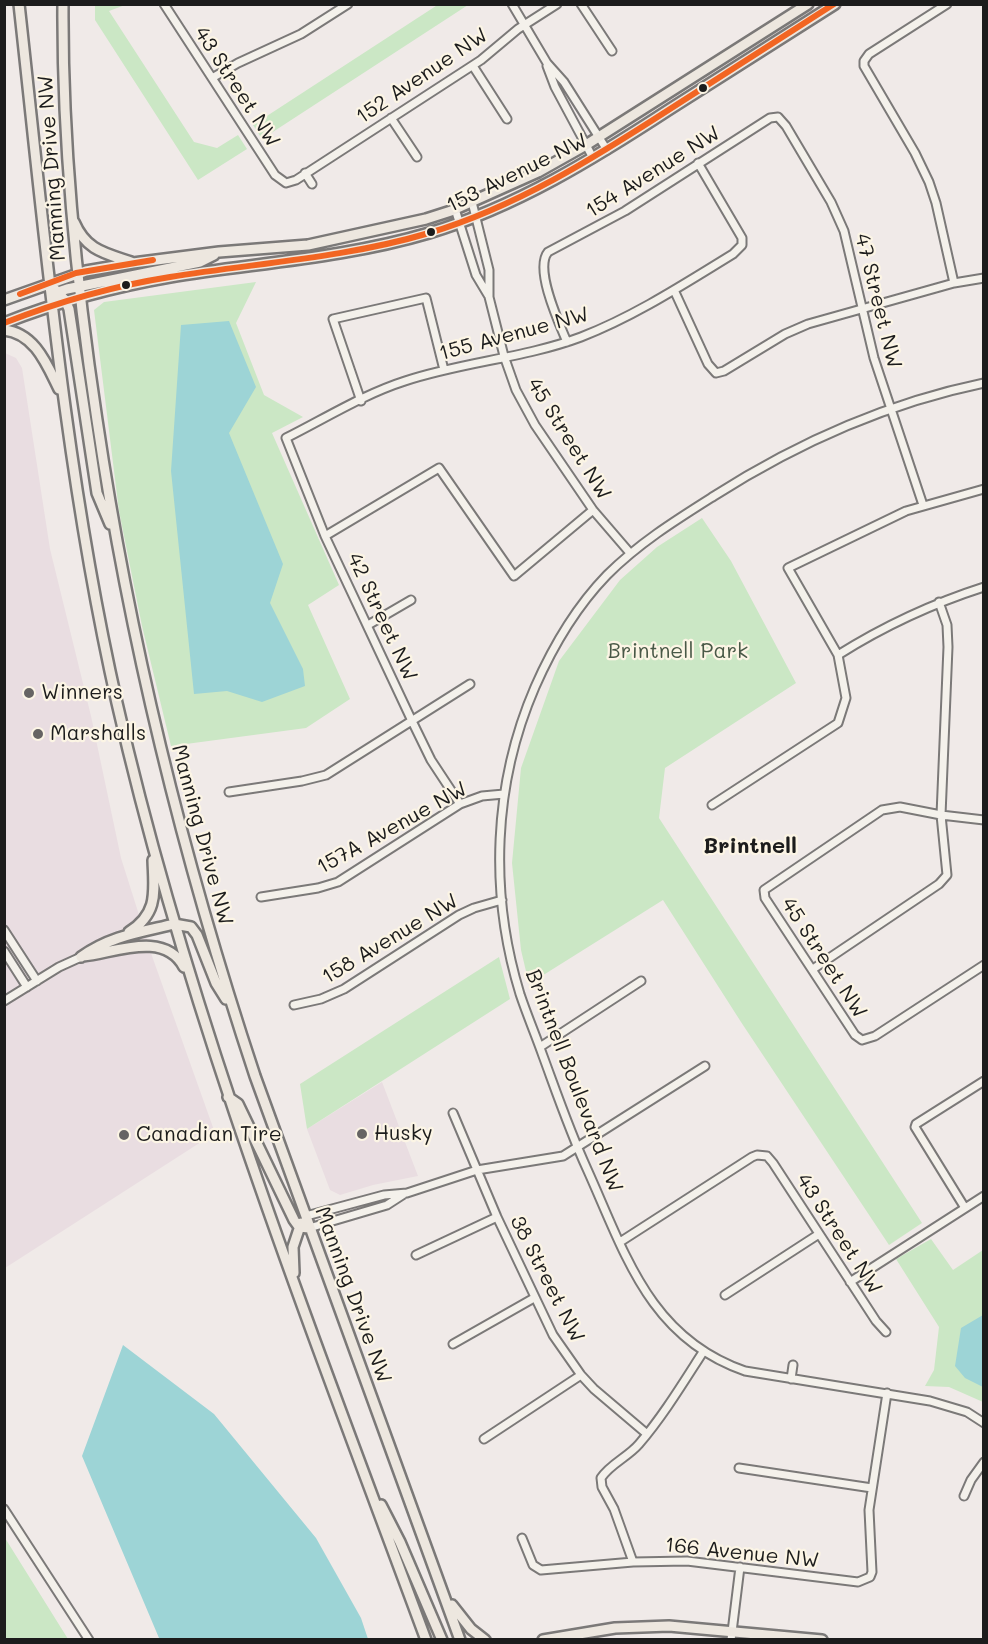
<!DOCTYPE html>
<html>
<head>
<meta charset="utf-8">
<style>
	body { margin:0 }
	#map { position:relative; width:988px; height:1644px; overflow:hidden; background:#f0eae8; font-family:Mali,sans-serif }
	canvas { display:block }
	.frame { position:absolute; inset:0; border:6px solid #1c1c1c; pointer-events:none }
</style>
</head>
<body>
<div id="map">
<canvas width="988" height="1644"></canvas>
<div class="frame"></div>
</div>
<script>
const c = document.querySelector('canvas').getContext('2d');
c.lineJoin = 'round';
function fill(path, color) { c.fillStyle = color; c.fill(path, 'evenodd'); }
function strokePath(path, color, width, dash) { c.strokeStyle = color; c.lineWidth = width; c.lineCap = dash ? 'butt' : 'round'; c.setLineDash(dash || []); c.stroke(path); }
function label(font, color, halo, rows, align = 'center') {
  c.font = font + ' Mali,sans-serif'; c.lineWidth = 4.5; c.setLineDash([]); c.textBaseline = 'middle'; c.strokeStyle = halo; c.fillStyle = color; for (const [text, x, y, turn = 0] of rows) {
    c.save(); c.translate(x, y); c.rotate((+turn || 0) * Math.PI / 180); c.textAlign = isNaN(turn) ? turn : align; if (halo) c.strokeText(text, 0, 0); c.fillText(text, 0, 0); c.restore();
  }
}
fill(new Path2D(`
	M5,353L16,358L22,368L50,549L91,716L121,858L152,956L215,1133L5,1268Z
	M382,1082L418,1176L373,1185L340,1195L330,1190L307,1129Z`), '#e9dde1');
fill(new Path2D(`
	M439,4L468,5L262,139L253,125Z
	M95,5H125L109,11L194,142L217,148L238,135L247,149L198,180L95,20Z
	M256,282L236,323L264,395L303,417L272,433L339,585L308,605L350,699L306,728L171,746L142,626L119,511L94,310L104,302Z
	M702,518L731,561L796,683L665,768L659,818L922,1223L889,1245L741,1022L663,900L529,984L521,950L512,863L521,768L559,661L620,580L657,547Z
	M499,957L510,999L307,1129L300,1084Z
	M931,1239L953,1270L983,1250V1402L949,1387L925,1386L934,1370L939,1327L896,1259Z
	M5,1538L68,1639H5Z`), '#cbe7c5');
fill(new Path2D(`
	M229,321L256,387L229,433L283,564L270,603L303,669L305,686L262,702L227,691L194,694L171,471L181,325Z
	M983,1315V1387L965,1378L955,1366L961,1328Z
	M123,1345L214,1414L316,1538L361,1618L368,1639L159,1638L82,1456Z`), '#9dd4d6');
const minor = new Path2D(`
	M164,4L275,175L286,183L296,180L481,60L518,29L557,4
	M512,4L547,63L564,82L607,150
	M581,4L612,51
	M947,4L869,54L864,61V66L915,153L929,182L936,203L954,283
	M473,66L507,119
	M547,66L555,87L593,158
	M212,78L238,63L301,34L348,4
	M391,118L417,157
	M305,173L312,184
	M472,202L489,270V297L504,356L516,390L535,425L593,510L630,553
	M455,209L476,275L488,295
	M674,290L708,364L716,373L724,371L785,334L808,324L954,283L984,278
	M567,342C559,323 534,269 548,252L625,211L770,118L778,117L786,126L831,202L844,231L874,358L923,505
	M984,383C887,403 797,443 714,496C676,520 639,543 607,575C576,607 553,646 535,687C493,784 489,893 520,994C527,1015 536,1036 543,1056C557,1094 570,1132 587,1169C625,1253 649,1338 745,1371L930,1401L967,1412L984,1423
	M361,401L333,319L426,298L444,370
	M325,536L439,468L514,576L593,510
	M368,625L411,600
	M838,655C884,626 931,604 984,587
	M229,792L302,781L326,775L470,684
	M460,804L431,760L412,721L325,536L286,438C324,419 364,394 405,381C462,362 525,358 581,337C635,316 684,284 733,254L742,245V238L698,163
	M712,805L838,723L846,698L838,655L788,568L906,511L984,489
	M984,820L941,815L900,807L882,810L764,890L765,898L855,1035L862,1040L875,1036L984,965
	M261,897L318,888L338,882L460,804L482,796L504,794
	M4,930L37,981
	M4,951L27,987
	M813,969L939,884L947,875L941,815L948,647L947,625L939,602
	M4,1001L59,967L81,957
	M294,1005L321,999L344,989L459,915L474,908L502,900
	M540,1047L641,981
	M453,1113L497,1217L553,1335L581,1375L594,1389L647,1434
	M965,1208L915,1127L916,1124L984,1081
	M306,1216L384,1195L407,1193L477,1170L563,1156L705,1066
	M309,1228L387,1205L404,1194
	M620,1242L752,1157L757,1155L767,1156L773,1163L876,1321L886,1332
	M416,1255L497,1217
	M850,1282L984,1196
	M725,1295L819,1234
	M453,1344L534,1298
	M791,1379L793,1365
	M484,1439L581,1375
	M739,1468L872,1488
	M964,1496L971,1480L984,1462
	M4,1509L89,1640
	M522,1538L533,1565L541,1570L633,1562L687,1561L858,1582L870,1577L872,1572L869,1510L887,1393
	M633,1562L614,1509L602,1487L601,1478C610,1464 628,1457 639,1444C663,1416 683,1383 703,1352
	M731,1640L740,1567`);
const major = new Path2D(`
	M19,4C45,238 65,473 117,703C190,1024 312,1331 426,1640
	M63,4C62,144 76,282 97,420C130,643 184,862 255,1076L460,1640
	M74,222C86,250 104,253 131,262
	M49,283L65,300L69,309L97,493L110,524
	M55,296L58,292L67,289L200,262L214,255
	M4,300L86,271L133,263L219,252L308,245L426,219L451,211L538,172L586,145L808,4
	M4,323C60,301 112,287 170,277C256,263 345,258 429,233C516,207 595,158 670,109C725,74 780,39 835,4
	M4,330C35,333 47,365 59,389
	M129,932C159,913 154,891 153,860
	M83,956C114,953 164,930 184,967
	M81,957C110,936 141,932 174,924L191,927L197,935L216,983L226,999
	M228,1097L238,1104L294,1220L299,1227L309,1228
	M294,1273L293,1247L301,1223
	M381,1505L400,1542L442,1640
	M452,1605L471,1629L485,1640
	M543,1640L615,1628L669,1626L822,1640`);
strokePath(minor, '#7b7978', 11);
strokePath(major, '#7b7978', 14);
strokePath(minor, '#f4f1eb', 7);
strokePath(major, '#ede7df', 9);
strokePath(new Path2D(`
	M20,294L76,273L153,260
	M4,323C58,302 113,286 170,277C256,263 345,258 429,233C516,207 594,158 670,109C724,74 779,39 834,4`), '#f26522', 6);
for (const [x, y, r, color] of [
	[703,88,5,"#1c1c1c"],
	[431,232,5,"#1c1c1c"],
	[126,285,5,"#1c1c1c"],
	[29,693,6,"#666463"],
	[38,734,6,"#666463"],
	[362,1134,6,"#666463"],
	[124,1135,6,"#666463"]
]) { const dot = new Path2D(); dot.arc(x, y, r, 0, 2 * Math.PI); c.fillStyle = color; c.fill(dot); strokePath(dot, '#fcf5e5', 2); }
label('21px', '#1c1c1c', '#fcf5e5', [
	["152 Avenue NW",422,76,-34],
	["43 Street NW",237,87,57],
	["Manning Drive NW",52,168,-94],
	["154 Avenue NW",653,172,-32],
	["153 Avenue NW",517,173,-26],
	["47 Street NW",878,301,76],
	["155 Avenue NW",514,334,-15],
	["45 Street NW",569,439,58],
	["42 Street NW",382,617,65],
	["157A Avenue NW",392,828,-29],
	["Manning Drive NW",202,835,75],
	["158 Avenue NW",390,939,-31],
	["45 Street NW",824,958,57],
	["Brintnell Boulevard NW",574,1081,69],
	["43 Street NW",839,1234,57],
	["38 Street NW",547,1279,63],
	["Manning Drive NW",353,1295,70],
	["166 Avenue NW",742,1553,6]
]);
label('21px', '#485846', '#fcf5e5', [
	["Brintnell Park",678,652]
]);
label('21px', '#1c1c1c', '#fcf5e5', [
	["Winners",41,693],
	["Marshalls",50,734],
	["Husky",374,1134],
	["Canadian Tire",136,1135]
], 'left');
label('bold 22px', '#1c1c1c', '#fcf5e5', [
	["Brintnell",750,846]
]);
</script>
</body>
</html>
